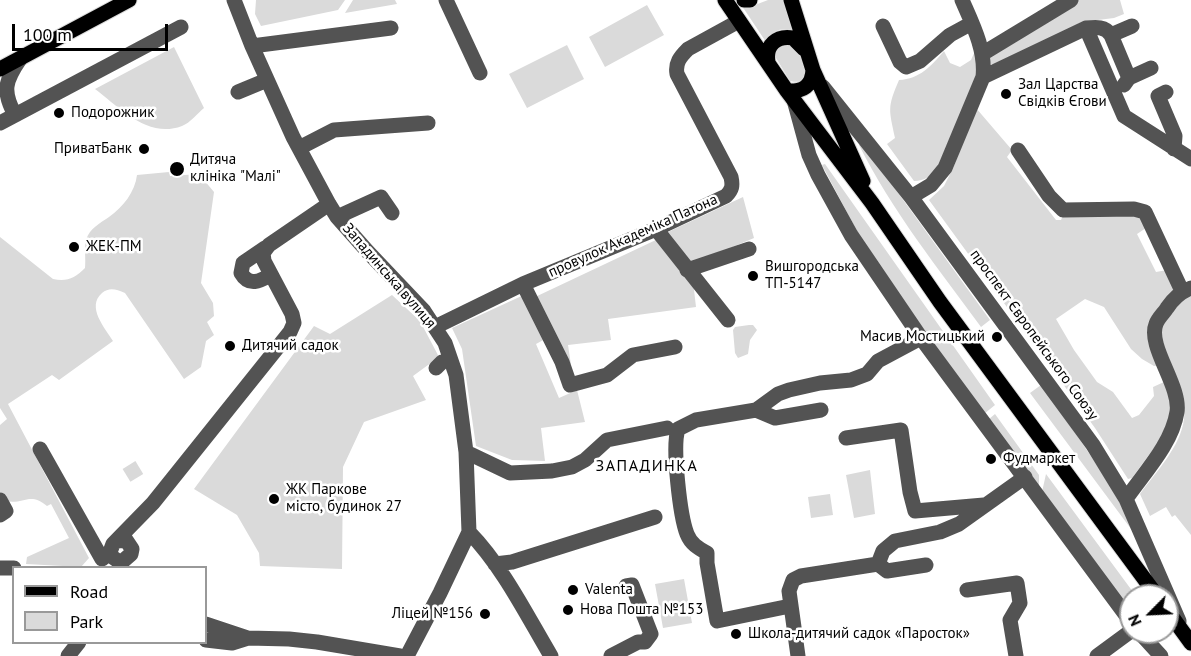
<!DOCTYPE html>
<html>
<head>
<meta charset="utf-8">
<style>
	body { margin:0 }
	#map { position:relative; width:1191px; height:656px; overflow:hidden; background:#fff; font-family:"PT Sans",sans-serif }
	canvas { display:block }
	.legend { position:absolute; left:12px; top:566px; width:195px; height:78px; box-sizing:border-box; background:#fff; border:2px solid #999; margin:0; padding:8px 10px; list-style:none; font-size:18px; color:#000 }
	.legend li { display:flex; align-items:center; gap:12px; height:30px }
	.legend b { width:30px; border:2px solid #999 }
	.north { position:absolute; left:1119px; top:584px; width:60px; height:60px; box-sizing:border-box; background:#fff; border:2px solid #999; border-radius:50%; rotate:246deg; font-size:16px; font-weight:700; line-height:24px; text-align:center; color:#000 }
	.north::after { content:''; display:block; margin:auto; width:21px; height:27px; background:#000; clip-path:polygon(50% 0,100% 100%,50% 72%,0 100%) }
	.scale { position:absolute; left:12px; top:24px; width:156px; height:27px; box-sizing:border-box; border:3px solid #000; border-top:0; padding-left:8px; font-size:18px; line-height:21px; white-space:nowrap; color:#000; -webkit-text-stroke:4px #fff; paint-order:stroke }
</style>
</head>
<body>
<div id="map">
<canvas width="1191" height="656"></canvas>
<ul class="legend">
<li><b style="height:8px;background:#000"></b>Road</li>
<li><b style="height:16px;background:#dadada"></b>Park</li>
</ul>
<div class="north">N</div>
<div class="scale">100 m</div>
</div>
<script>
const c = document.querySelector('canvas').getContext('2d');
c.lineJoin = 'round';
function fill(path, color) { c.fillStyle = color; c.fill(path, 'evenodd'); }
function strokePath(path, color, width, dash) { c.strokeStyle = color; c.lineWidth = width; c.lineCap = dash ? 'butt' : 'round'; c.setLineDash(dash || []); c.stroke(path); }
function label(font, color, halo, rows, align = 'center') {
  c.font = font + ' "PT Sans",sans-serif'; c.lineWidth = 5; c.setLineDash([]); c.textBaseline = 'middle'; c.strokeStyle = halo; c.fillStyle = color; for (const [text, x, y, turn = 0] of rows) {
    c.save(); c.translate(x, y); c.rotate((+turn || 0) * Math.PI / 180); c.textAlign = isNaN(turn) ? turn : align; if (halo) c.strokeText(text, 0, 0); c.fillText(text, 0, 0); c.restore();
  }
}
fill(new Path2D(`
	M256,0H345L338,10L261,26L255,14Z
	M353,0H395L397,4L345,13Z
	M768,0H785L794,30C781,27 773,30 766,42L742,6L755,5Z
	M1077,0H1120L1124,14L1114,18L1082,22L995,65L991,64L988,56Z
	M647,5L664,35L605,67L589,37Z
	M784,41L800,47C804,60 816,87 790,81L776,58L774,50Z
	M567,45L584,79L527,108L509,74Z
	M174,47L204,108C198,113 190,123 182,126C148,139 120,108 95,89Z
	M944,51L950,63L960,67L971,60L975,51L980,68L937,168C931,176 925,181 914,181L887,144L895,138C889,109 887,108 899,80C920,79 931,66 944,51Z
	M976,108L1012,150L1007,157L1056,220H1061L1064,213L1132,212L1142,218L1146,228L1137,234L1156,272L1167,270L1175,287L1173,294L1152,323L1160,366H1154L1142,359L1131,349L1104,307L1085,299L1056,319L1074,350L1097,382L1113,392L1132,418L1139,415L1154,396L1153,387L1164,382L1173,399L1170,426L1132,478L1128,479L1095,428L929,200L944,186L954,166Z
	M862,143L990,320L981,327C938,268 892,211 859,145Z
	M825,164L995,405L984,414L928,336L858,233L822,165Z
	M169,172L170,176L199,174L214,192L201,283L213,303L214,316L207,322L214,335L206,341L201,367L184,379L125,293C116,289 109,287 102,293C86,307 105,328 113,341L59,380L52,375L8,404L89,558L81,567L26,564L27,557L69,538L51,504L47,506C30,491 23,505 6,501L0,492V425L7,419L0,408V237L53,279C67,282 75,278 85,268C86,259 84,248 86,240C90,228 99,224 109,217C123,207 135,192 137,175Z
	M743,197L754,238L695,263H689L666,233Z
	M658,239L693,281L696,307L608,319L611,340L568,345L571,365L533,298Z
	M526,294L547,338L536,344L559,398L577,390L585,422L541,428L545,461L512,460L476,446L462,349L452,328Z
	M1191,294V535L1175,515L1172,517L1166,507L1150,516L1140,494C1156,472 1181,446 1184,419C1187,400 1165,354 1158,335C1163,317 1175,303 1191,294Z
	M392,295L420,321L439,357L413,376L426,400L364,422L343,467L342,569L260,566L259,553L237,515L194,489L314,326L330,334Z
	M749,325H753L757,330L750,340L748,354L738,358L735,353L733,330L735,327Z
	M1041,385C1076,434 1112,482 1137,537L1030,393Z
	M995,414L1039,475V486L989,419Z
	M870,470L875,514L854,518L846,475Z
	M1046,474L1136,596H1131V612L1042,492Z
	M830,494L833,515L811,518L808,497Z
	M684,579L692,623L663,628L655,584Z`), '#dadada');
strokePath(new Path2D(`
	M129,465L140,483`), '#d9d9d9', 15, [15, 8]);
const major = new Path2D(`
	M725,0L787,91L872,203L940,302L1157,596
	M744,0H750
	M791,0L813,70L863,181
	M768,62C765,45 777,35 793,38L804,49
	M0,69L129,0
	M787,91C803,92 812,86 813,70
	M1167,610L1191,643`);
strokePath(major, '#dbdbdb', 17);
strokePath(new Path2D(`
	M234,0L252,46L293,137L329,204L337,217L368,252L424,311L445,343L456,375L466,452L469,532L440,593L407,656
	M446,0L480,73
	M962,0C972,23 986,50 983,77
	M883,26L900,62L906,67L920,61L950,35L972,23
	M1086,28L1124,116L1191,159
	M1111,35L1132,26
	M252,46L391,28
	M982,54L1071,0
	M1124,85L1129,78L1151,68
	M823,87L911,197L1093,445L1126,499L1179,621
	M238,92L267,80
	M1166,92L1158,96L1175,136L1174,149
	M794,100L809,155L818,175L851,235L921,338L1131,622
	M15,115C2,91 5,81 20,59
	M0,123L181,27
	M299,148L334,130L428,123
	M1018,150L1049,196L1063,210L1134,209L1145,212L1182,291
	M911,197L931,185L945,168L983,77L1086,28C1096,27 1105,26 1111,35L1129,78
	M337,217L381,197L392,213
	M656,229L728,320
	M265,248L243,263L241,273C249,287 260,281 271,275
	M687,270L749,249
	M523,284L562,362L570,385L607,375L633,355L675,347
	M435,327L523,284L656,229L726,196C732,190 733,186 731,177L677,74C675,63 680,57 688,49L739,21
	M436,368L442,362
	M756,410L775,418L821,410
	M846,438L901,430L910,492L915,511L984,505
	M40,449L102,559L110,552L113,544L153,503L290,332L294,323L292,314L264,261L263,253L269,245L329,204
	M466,452L510,473L552,471L572,467L585,460L607,440L667,428
	M1126,499C1144,473 1172,444 1177,412C1181,386 1147,346 1156,324C1158,318 1164,313 1167,308C1173,299 1180,292 1191,288
	M0,500L6,511L0,515
	M469,532C503,567 526,614 551,656
	M110,552L111,556L118,561H123L131,554L132,549L126,540L117,541
	M495,564L512,562L655,517
	M878,564L887,571L926,565
	M0,568H14
	M967,590L1017,583L1020,603L1010,620L1016,656
	M790,606L717,621L707,563V553C698,548 691,544 687,534C680,516 672,447 678,429L696,420L756,410L778,394L789,390L820,383L851,380L867,374L878,361L921,338
	M206,624L248,638
	M1139,632L1161,656
	M206,640L232,643L248,638L289,639L317,642L400,656
	M68,656L79,642
	M611,656L638,642H645L651,634L632,585L626,586
	M798,656L789,591L793,580L801,576L878,564L883,551L895,541L940,532L959,524L1025,477
	M1097,656L1131,631`), '#535353', 15);
strokePath(major, '#000', 15);
for (const [x, y, r, color] of [
	[1006,94,6,"#000"],
	[59,113,6,"#000"],
	[144,149,6,"#000"],
	[177,169,8,"#000"],
	[74,247,6,"#000"],
	[753,276,6,"#000"],
	[997,337,6,"#000"],
	[230,346,6,"#000"],
	[991,459,6,"#000"],
	[274,499,6,"#000"],
	[573,590,6,"#000"],
	[568,610,6,"#000"],
	[485,614,6,"#000"],
	[736,634,6,"#000"]
]) { const dot = new Path2D(); dot.arc(x, y, r, 0, 2 * Math.PI); c.fillStyle = color; c.fill(dot); strokePath(dot, '#fff', 2); }
label('15px', '#000', '#fff', [
	["Зал Царства",1018,85],
	["Свідків Єгови",1018,102],
	["Подорожник",71,113],
	["ПриватБанк",132,149,"right"],
	["Дитяча",190,160],
	["клініка \"Малі\"",190,177],
	["ЖЕК-ПМ",86,247],
	["Вишгородська",765,267],
	["ТП-5147",765,284],
	["Масив Мостицький",985,337,"right"],
	["Дитячий садок",242,346],
	["Фудмаркет",1003,459],
	["ЖК Паркове",286,490],
	["місто, будинок 27",286,507],
	["Valenta",585,590],
	["Нова Пошта №153",580,610],
	["Ліцей №156",473,614,"right"],
	["Школа-дитячий садок «Паросток»",748,634]
], 'left');
label('15px', '#000', '#fff', [
	["провулок Академіка Патона",633,236,-24],
	["Западинська вулиця",389,276,49],
	["проспект Європейського Союзу",1034,335,54]
]);
c.letterSpacing = '1.5px';
label('16px', '#000', '#fff', [
	["ЗАПАДИНКА",647,466]
]);
c.letterSpacing = '0px';
</script>
</body>
</html>
